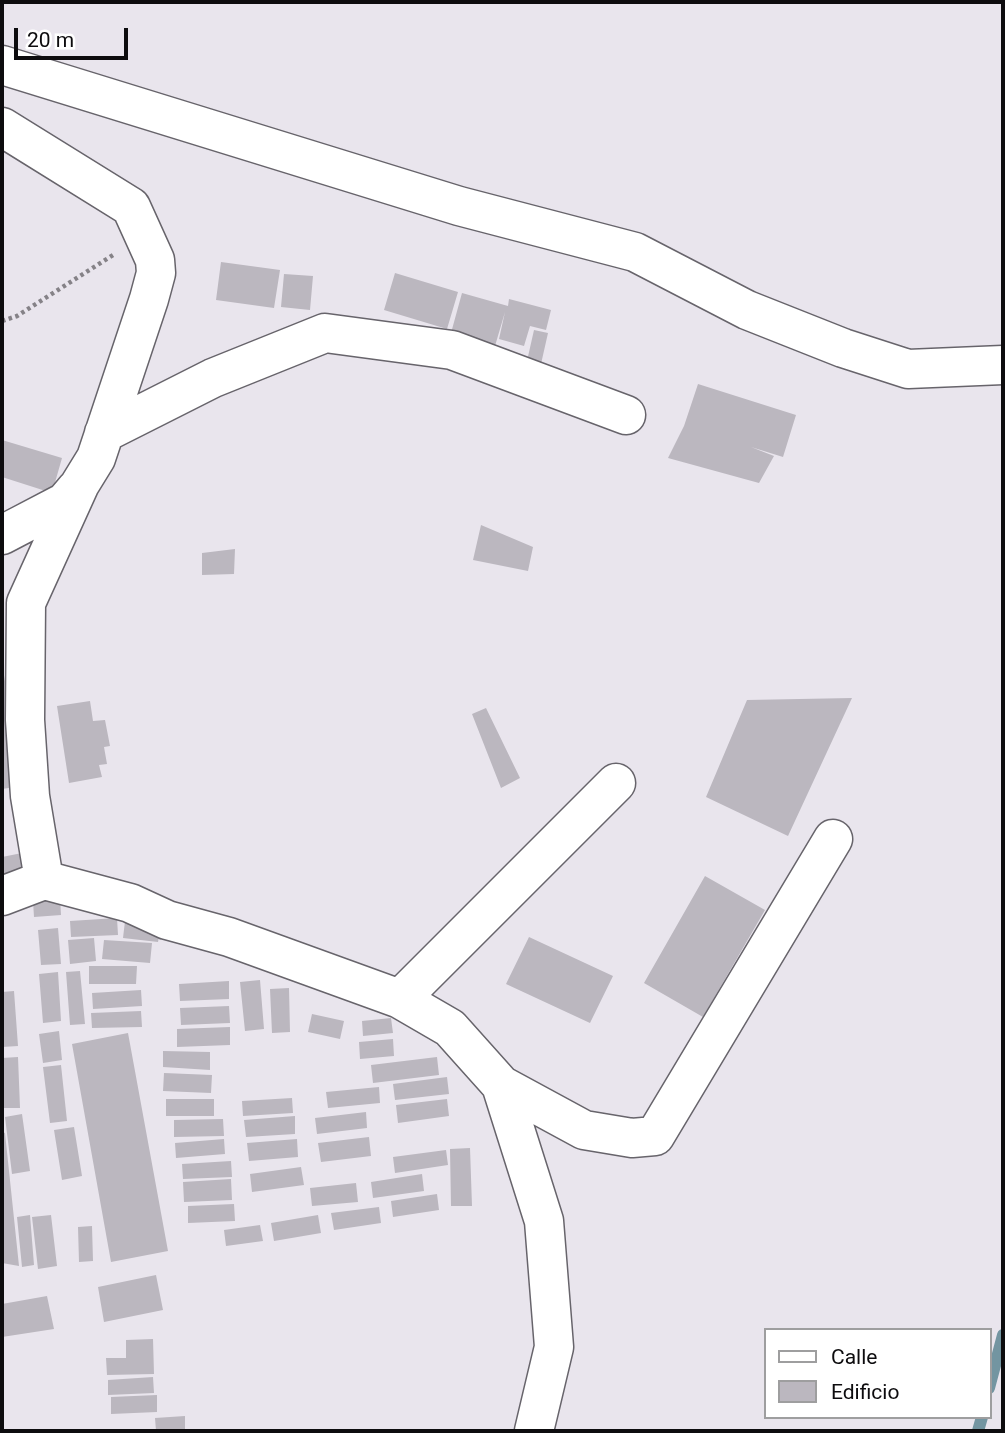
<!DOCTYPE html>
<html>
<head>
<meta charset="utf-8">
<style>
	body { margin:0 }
	#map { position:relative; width:1005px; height:1433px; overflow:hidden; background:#e9e5ed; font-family:Roboto,sans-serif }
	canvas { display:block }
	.frame { position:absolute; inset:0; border:4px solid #0d0c0e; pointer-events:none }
	.legend { position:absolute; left:764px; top:1328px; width:228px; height:91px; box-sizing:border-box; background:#fff; border:2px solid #9e9e9f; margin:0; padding:9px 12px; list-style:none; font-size:21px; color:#0d0c0e }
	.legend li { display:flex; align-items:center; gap:14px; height:35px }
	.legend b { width:35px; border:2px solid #9e9e9f }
	.scale { position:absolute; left:14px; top:28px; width:114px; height:32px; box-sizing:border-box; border:4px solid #0d0c0e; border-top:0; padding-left:9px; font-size:21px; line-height:24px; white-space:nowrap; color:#0d0c0e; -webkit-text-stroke:5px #fff; paint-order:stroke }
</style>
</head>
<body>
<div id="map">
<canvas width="1005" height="1433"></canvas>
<div class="frame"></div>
<ul class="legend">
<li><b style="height:9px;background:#fff"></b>Calle</li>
<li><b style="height:19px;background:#bbb7bf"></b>Edificio</li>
</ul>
<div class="scale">20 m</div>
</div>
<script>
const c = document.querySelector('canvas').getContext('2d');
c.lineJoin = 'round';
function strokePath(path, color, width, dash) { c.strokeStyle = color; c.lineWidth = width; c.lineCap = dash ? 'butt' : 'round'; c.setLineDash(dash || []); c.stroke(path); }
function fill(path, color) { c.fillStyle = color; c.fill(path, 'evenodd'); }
strokePath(new Path2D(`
	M989,1388L1003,1335
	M978,1431L982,1417`), '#7395a1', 12);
fill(new Path2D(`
	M221,262L280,270L274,308L216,300Z
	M395,273L458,292L447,329L384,310Z
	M284,274L313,276L310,310L281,307Z
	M462,293L508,306L509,299L551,310L546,330L530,326L524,346L499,339L505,312L495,346L451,333Z
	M534,330L548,333L541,364L527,361Z
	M698,384L796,415L783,457L751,447L774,456L759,483L668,458L684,426Z
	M2,440L62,458L52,493L2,477Z
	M481,525L533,547L528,571L473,560Z
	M235,549L234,574L202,575V553Z
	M3,669L22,786L2,789V670Z
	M852,698L788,836L706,797L747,700Z
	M90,701L93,721L105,720L110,746L104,747L107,764L99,765L102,777L69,783L57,706Z
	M486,708L520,778L501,788L472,714Z
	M22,853L25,869L2,875V857Z
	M705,876L765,910L703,1017L644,983Z
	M60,898L61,915L34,917L33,901Z
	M117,918L118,935L71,937L70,921Z
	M125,921L161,926L158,942L123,938Z
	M58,928L61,964L41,965L38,930Z
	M529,937L613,976L590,1023L506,984Z
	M94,938L96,961L70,964L68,940Z
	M104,940L152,943L150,963L102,959Z
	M89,966H137L136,984H89Z
	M80,971L85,1024L70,1025L66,972Z
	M58,972L61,1021L43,1023L39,974Z
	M260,980L264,1029L245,1031L240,982Z
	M229,981V999L180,1001L179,984Z
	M289,988L290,1032L272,1033L270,989Z
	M141,990L142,1006L93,1009L92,993Z
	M14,991L18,1046L2,1047V992Z
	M229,1006L230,1023L181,1025L180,1008Z
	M141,1011L142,1027L92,1028L91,1013Z
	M312,1014L344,1021L340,1039L308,1032Z
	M391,1018L393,1033L363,1036L362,1021Z
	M230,1027V1045L177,1047V1029Z
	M59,1031L62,1060L43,1063L39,1034Z
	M128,1033L168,1251L111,1262L72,1044Z
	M393,1039L394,1056L360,1059L359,1042Z
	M163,1051L210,1052V1070L163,1067Z
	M18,1057L20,1108H3L2,1058Z
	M437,1057L439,1075L373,1083L371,1065Z
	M61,1065L67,1121L50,1123L43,1067Z
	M164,1073L212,1075L211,1093L163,1091Z
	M447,1077L449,1094L395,1100L393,1084Z
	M379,1087L380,1103L328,1108L326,1092Z
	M292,1098L293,1113L243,1116L242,1101Z
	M166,1099H214V1116H166Z
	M447,1099L449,1116L398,1123L396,1105Z
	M366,1112L367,1128L317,1134L315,1118Z
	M22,1114L30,1171L12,1174L5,1117Z
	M295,1116V1134L246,1137L244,1120Z
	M223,1119L224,1136L174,1137V1120Z
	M74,1127L82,1176L62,1180L54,1130Z
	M2,1132L5,1133L19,1266L2,1263Z
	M369,1137L371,1156L321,1162L318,1143Z
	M224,1139L225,1154L176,1158L175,1143Z
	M297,1139L298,1157L249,1161L247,1143Z
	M470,1148L472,1206H451L450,1149Z
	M446,1150L448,1165L395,1173L393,1157Z
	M231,1161L232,1177L183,1179L182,1164Z
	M301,1167L304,1185L252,1192L250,1174Z
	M422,1174L424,1191L373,1198L371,1182Z
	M231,1179L232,1200L184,1202L183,1182Z
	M356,1183L358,1202L312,1206L310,1188Z
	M437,1194L439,1210L393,1217L391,1201Z
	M234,1204L235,1221L188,1223V1206Z
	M379,1207L381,1223L334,1230L331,1213Z
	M30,1215L34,1265L22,1267L17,1217Z
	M51,1215L57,1266L38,1269L32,1217Z
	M318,1215L321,1233L274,1241L271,1223Z
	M260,1225L263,1241L226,1246L224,1230Z
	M92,1226L93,1261L79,1262L78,1227Z
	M156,1275L163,1310L104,1322L98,1287Z
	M47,1296L54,1329L2,1337V1304Z
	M153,1339L154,1374L107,1375L106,1358H126V1340Z
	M153,1377L154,1393L108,1395V1380Z
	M157,1395V1412L111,1414V1397Z
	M185,1416V1431H156L155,1418Z`), '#bbb7bf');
const minor = new Path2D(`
	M2,65L459,206L635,252L747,310L843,348L908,369L1003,365
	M2,127L131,207L155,260L156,273L149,299L96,458L80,484L26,603L25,720L30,796L44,880
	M104,433L213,378L325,333L452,350L626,415
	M2,535L65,502L76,489
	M2,896L44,880L130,903L167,920L229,937L400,999L450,1028L501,1085L584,1130L632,1138L655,1136L833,839
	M400,999L616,783
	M501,1085L544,1221L554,1347L534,1431`);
strokePath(minor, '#67646b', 41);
strokePath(new Path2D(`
	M2,321L17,316L113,255`), '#858287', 4.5, [3.5, 3.5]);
strokePath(minor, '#fff', 38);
</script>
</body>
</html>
